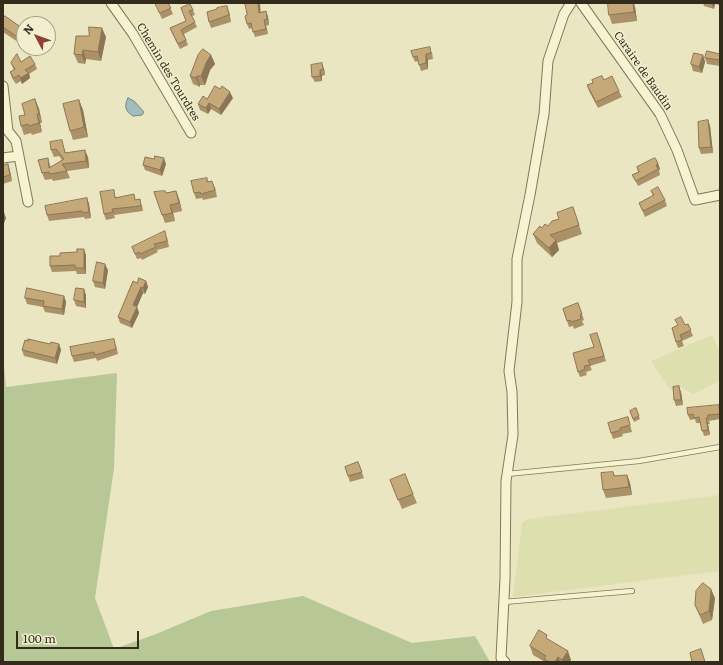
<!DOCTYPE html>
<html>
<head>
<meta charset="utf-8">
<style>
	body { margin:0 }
	#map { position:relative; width:723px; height:665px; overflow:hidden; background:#eae6c1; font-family:Literata,serif }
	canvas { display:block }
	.frame { position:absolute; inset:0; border:4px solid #332c1d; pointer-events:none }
	.north { position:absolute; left:16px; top:16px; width:40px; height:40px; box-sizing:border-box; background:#f2efcf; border:1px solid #a6a188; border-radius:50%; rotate:311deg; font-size:11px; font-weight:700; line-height:16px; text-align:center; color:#332c1d }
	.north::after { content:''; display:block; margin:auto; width:14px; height:18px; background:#8d412e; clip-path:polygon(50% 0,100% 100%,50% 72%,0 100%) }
	.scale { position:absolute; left:16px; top:631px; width:123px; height:18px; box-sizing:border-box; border:2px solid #332c1d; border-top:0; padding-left:5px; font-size:12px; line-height:14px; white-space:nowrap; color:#332c1d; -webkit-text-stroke:3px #f2efcf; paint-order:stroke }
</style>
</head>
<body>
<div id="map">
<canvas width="723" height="665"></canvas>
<div class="frame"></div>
<div class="north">N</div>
<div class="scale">100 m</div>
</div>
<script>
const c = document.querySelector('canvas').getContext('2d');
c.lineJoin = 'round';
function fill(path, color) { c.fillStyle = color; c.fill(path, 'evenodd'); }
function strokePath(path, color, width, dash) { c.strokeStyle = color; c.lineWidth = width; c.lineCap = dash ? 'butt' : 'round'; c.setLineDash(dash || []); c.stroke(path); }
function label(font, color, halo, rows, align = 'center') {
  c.font = font + ' Literata,serif'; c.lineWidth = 3; c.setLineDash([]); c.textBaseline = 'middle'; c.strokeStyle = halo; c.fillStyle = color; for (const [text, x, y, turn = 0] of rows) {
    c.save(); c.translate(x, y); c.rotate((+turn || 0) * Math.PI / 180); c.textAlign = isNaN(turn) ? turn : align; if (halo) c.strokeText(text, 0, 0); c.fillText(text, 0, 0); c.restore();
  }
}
fill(new Path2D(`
	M712,335L720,352V381L693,394L681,387L670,390L651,361Z
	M720,495V571L513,597L522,523L527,519Z`), '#dddfaf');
fill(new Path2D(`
	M3,356L6,387L117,373L114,468L95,598L114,649L156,634L211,611L303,596L412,643L475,636L490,662H3Z`), '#b7c796');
const water = new Path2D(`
	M128,98L134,101L144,112L142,115L133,116C125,111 124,106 128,98Z`);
fill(water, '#a3bdba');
strokePath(water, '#6b8a88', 1);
const lane = new Path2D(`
	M507,474L639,461L720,447
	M504,602L632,591`);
const street = new Path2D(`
	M111,3L133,34L191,133
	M581,3L660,114L677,150L695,200L720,195
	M3,86L8,131L16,141L28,202
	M3,158L18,156
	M505,662L501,658L505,579L506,481L513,435L512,392L509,371L517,302V259L530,195L544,114L548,61L564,14L571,3`);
strokePath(lane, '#82785a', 6);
strokePath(street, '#82785a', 11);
strokePath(lane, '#f6f3d3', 4.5);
strokePath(street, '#f6f3d3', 9);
fill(new Path2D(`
	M155,3H168L173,14L162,19Z
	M703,3H719V5L715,4L714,9L704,6Z
	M635,7L637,21L612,24L609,15Z
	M181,8L193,10L195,15L192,16L197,27L184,34L188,45L180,49L172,33L170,28L186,21Z
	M266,11L268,17L269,25L266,26L268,34L255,37L252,28L249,29L247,24V15Z
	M229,12L231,22L211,28L209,22Z
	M3,19L22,28L24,34L18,42L3,32Z
	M106,37L101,61L86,59L85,64L78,63L74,54Z
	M432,52L433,59L428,60V69L421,71L418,61L415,62L413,57Z
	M720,54V66L707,64L705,58Z
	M211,55L215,64L210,70L205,85H200V87L193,84L190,76Z
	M703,55L705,62L702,73L693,71L691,64Z
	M21,62L35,64L37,69L29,74L30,78L22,84L21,81L16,84L12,78L10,72L14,70L11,63Z
	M311,65L324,69L325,75L322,76V81L315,82L312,77Z
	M604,80L619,91L622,97L598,108L589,91L587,85L593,83Z
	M233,98L221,115L211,109L208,114L200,110L198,104L207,99Z
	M35,99L39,109L42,123H40L42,132L32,135L31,133L24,135L21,126L25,115Z
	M79,100L83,110L88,137L73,140L70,131Z
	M708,120L710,126L713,153L701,154L699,148Z
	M64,148L66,153L88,157L89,168L67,171L70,178L53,181L52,179L45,180L42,173L48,158L51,168L62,160L59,156L54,157L51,150Z
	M8,164L10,171L12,181L3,184V166Z
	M166,164L162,176L145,170L143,165Z
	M637,167L660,169L659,170L660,175L638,186L632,175L638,172Z
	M207,178L208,182L215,187L217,197L203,200L202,198L196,199L194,193Z
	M176,191L179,199L182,211L173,213L175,221L165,223L154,192L166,193Z
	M651,191L665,200L667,206L645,217L639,203L653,196Z
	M116,196V197L136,200L142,205L143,211L114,215L115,218L106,220L104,214Z
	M87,198L89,204L91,218L85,219L84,217L49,221L47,215Z
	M573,207L582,234L557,243L559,250L552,257L537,243L533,234L542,228L548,226L559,219Z
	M167,237L169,247L157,250L158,252L142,260L141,258L137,259L132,247Z
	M86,255V274H77L76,271L52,272L50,266L60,256Z
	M108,270L105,289L95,287L93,281Z
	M146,281L148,287L145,294L143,293L137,307L139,313L132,328L120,323L118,317L137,283Z
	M86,295V308L76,306L74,300Z
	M64,296L66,302L64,315L45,312L43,307L27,304L25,298Z
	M578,303L584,320L582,321L584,325L574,329L573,326L569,327L563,309Z
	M688,324L693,336L682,341L684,346L678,348L676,342L685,325Z
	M599,338L606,361L590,366L592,370L586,372L587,375L580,377L578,372Z
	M28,341L50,344H59L61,350L57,364L24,356L22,350Z
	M116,345L118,354L97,361L96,358L74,362L72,356Z
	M681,392L683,405L676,406L674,400Z
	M636,408L640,419L634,422L630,411Z
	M720,408V419L709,421L710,424H708L710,435L704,436L700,423H696L695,419L690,420L688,415Z
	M628,417L632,432L622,434L623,436L613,439L611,433Z
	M358,462L364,478L350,482L345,467Z
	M613,472L615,476L627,475L630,483L632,495L606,498L603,490Z
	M390,480L413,494L417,503L402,509Z
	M715,598L712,620L703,624L695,605Z
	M548,639L571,660L569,662H545L533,655L530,646Z`), '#aa9168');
fill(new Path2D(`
	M258,3H260L261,18L259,13Z
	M633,3H634L635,7L637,21L634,12Z
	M711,3H714L715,4L714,9Z
	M227,6L229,12L231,22L229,15Z
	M266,11L268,17L269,25L267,19Z
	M264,20L266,26L268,34L266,29Z
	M22,28L24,34L18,42L16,36Z
	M102,28L106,37L101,61L98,52Z
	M83,50L86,59L85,64L82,55Z
	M426,54L428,60V69L426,63Z
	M211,55L215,64L210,70L205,85L201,76L207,61Z
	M703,55L705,62L702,73L699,67Z
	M322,63L324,69L325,75L323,69Z
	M320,70L322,76V81L320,76Z
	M29,73L30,78L22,84L20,78Z
	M197,76L200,85V87L196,78Z
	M230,92L233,98L221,115L219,109Z
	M35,99L39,109L42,123L39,114Z
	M79,100L83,110L88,137L84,127Z
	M209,103L211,109L208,114L206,108Z
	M37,114L40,123L42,132L39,123Z
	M708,120L710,126L713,153L711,147Z
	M85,150L88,157L89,168L86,161Z
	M164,158L166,164L162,176L160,170Z
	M658,163L660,169L659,170L656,165Z
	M8,164L10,171L12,181L10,175Z
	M176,191L179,199L182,211L179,203Z
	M87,198L89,204L91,218L89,212Z
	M170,205L173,213L175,221L172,213Z
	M4,212L6,218L3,226V214Z
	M556,240L559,250L552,257L549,248Z
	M84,249L86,255V274L84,268Z
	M105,264L108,270L105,289L103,283Z
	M146,281L148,287L145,294L143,288Z
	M141,287L143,293L137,307L139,313L132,328L130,322L133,305Z
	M84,289L86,295V308L84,302Z
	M64,296L66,302L64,315L62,309Z
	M59,344L61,350L57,364L55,358Z
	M679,386L681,392L683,405L681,400Z
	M706,418L708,424L710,435L708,430Z
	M627,475L630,483L632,495L629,487Z
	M711,589L715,598L712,620L709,611Z
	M568,651L571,660L569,662H563L562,660Z
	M558,657L560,662H555Z`), '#8b7655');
const building = new Path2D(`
	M155,3H168L171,8L160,13Z
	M245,3H258L259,13L266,11L267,19L264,20L266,29L253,32L251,23L247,24L245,16L247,15Z
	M608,3H633L634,12L609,15Z
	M190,4L193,10L189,11L195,22L181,30L186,40L178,44L170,28L186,21L181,8Z
	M227,6L229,15L209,22L207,12L217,9V8Z
	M5,16L22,28L16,36L3,27V19Z
	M89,27L102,28L98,52L83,50L82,55L74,54L76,36H89Z
	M430,47L431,53L426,54V63L419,65L417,56L413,57L411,51Z
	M203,49L211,55L207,61L201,76H197L196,78L190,76L198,55Z
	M707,51L720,54V60L705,58Z
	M694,53L703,55L699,67L691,64Z
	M17,54L21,62L30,56L35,64L25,70L29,73L20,78L19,75L14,78L10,72L15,69L11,63Z
	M322,63L323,69L320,70V76L312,77L311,65Z
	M602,76L604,80L612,76L619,91L596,102L587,85L593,83L592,80Z
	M215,86L220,89L222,86L230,92L219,109L209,103L206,108L198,104L203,96L207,99Z
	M35,99L39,114H37L39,123L29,126L28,124L21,126L19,116L25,115L22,104Z
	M79,100L84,127L70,131L63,104Z
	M708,120L711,147L699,148L698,122Z
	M62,140L65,153L85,150L86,161L62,164L67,171L50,174L49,172L42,173L38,160L48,158L49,168L64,159L56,149L51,150L50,142Z
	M155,156L164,158L160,170L143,165L145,157L154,159Z
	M655,158L658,163L656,165L658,169L636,181L632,175L639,172L637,167Z
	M8,164L10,175L3,177V166Z
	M207,178V182L212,181L215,190L201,194L200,192L194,193L191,181Z
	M658,187L665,200L643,211L639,203L654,195L651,191Z
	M114,190L115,198L134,194L135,200L140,199L141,206L112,209L113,212L104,214L100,192Z
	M165,191L166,193L176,191L179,203L170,205L172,213L162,215L154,192Z
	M87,198L89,212L83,213L82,211L47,215L45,206Z
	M573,207L579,225L550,235L556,240L549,248L533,234L540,226L542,228L545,224L548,226L552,221L559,219L557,213Z
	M165,231L167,241L154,244L156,247L140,254L139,252L135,254L132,247Z
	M77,249H84V268H75V265L50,266V256H60V253L77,252Z
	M97,262L105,264L103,283L93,281Z
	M139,278L146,281L143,288L141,287L133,305L137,307L130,322L118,317L133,281L137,283Z
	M27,288L64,296L62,309L43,306L44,301L25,298Z
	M76,288L84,289V302L74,300Z
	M578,303L582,314L580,315L581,319L571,322L570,320L567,321L563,309Z
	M681,317L685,325L688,324L691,330L680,335L682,340L676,342L672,328L678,325L675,320Z
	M597,333L604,356L588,360L590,365L584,366L585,369L578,372L573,353L594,347L590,335Z
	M28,339L50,344L51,342L59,344L55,358L22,350L25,340L28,341Z
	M114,339L116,349L95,355L94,352L72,356L70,347Z
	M679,386L681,400H674L673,387Z
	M719,405L720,414L708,415V418H706L708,430L702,431L699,417L694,418L693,414L688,415L687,408Z
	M636,408L639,416L633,419L630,411Z
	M628,417L630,425L620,428L621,430L611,433L608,423Z
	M358,462L362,472L348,476L345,467Z
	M613,472L614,476L627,475L629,487L603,490L601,473Z
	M405,474L413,494L398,500L390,480Z
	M703,583L711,589L709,611L700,615L695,605L696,591Z
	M539,630L547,635L546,638L568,651L562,660L558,657L555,662H550L544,659L546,656L530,646Z
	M701,649L705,662H692L690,653Z`);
fill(building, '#c6a979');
strokePath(building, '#8b7655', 1);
label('11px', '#332c1d', '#f2efcf', [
	["Caraire de Baudin",643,71,55],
	["Chemin des Tourdres",168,72,59]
]);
</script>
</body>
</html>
